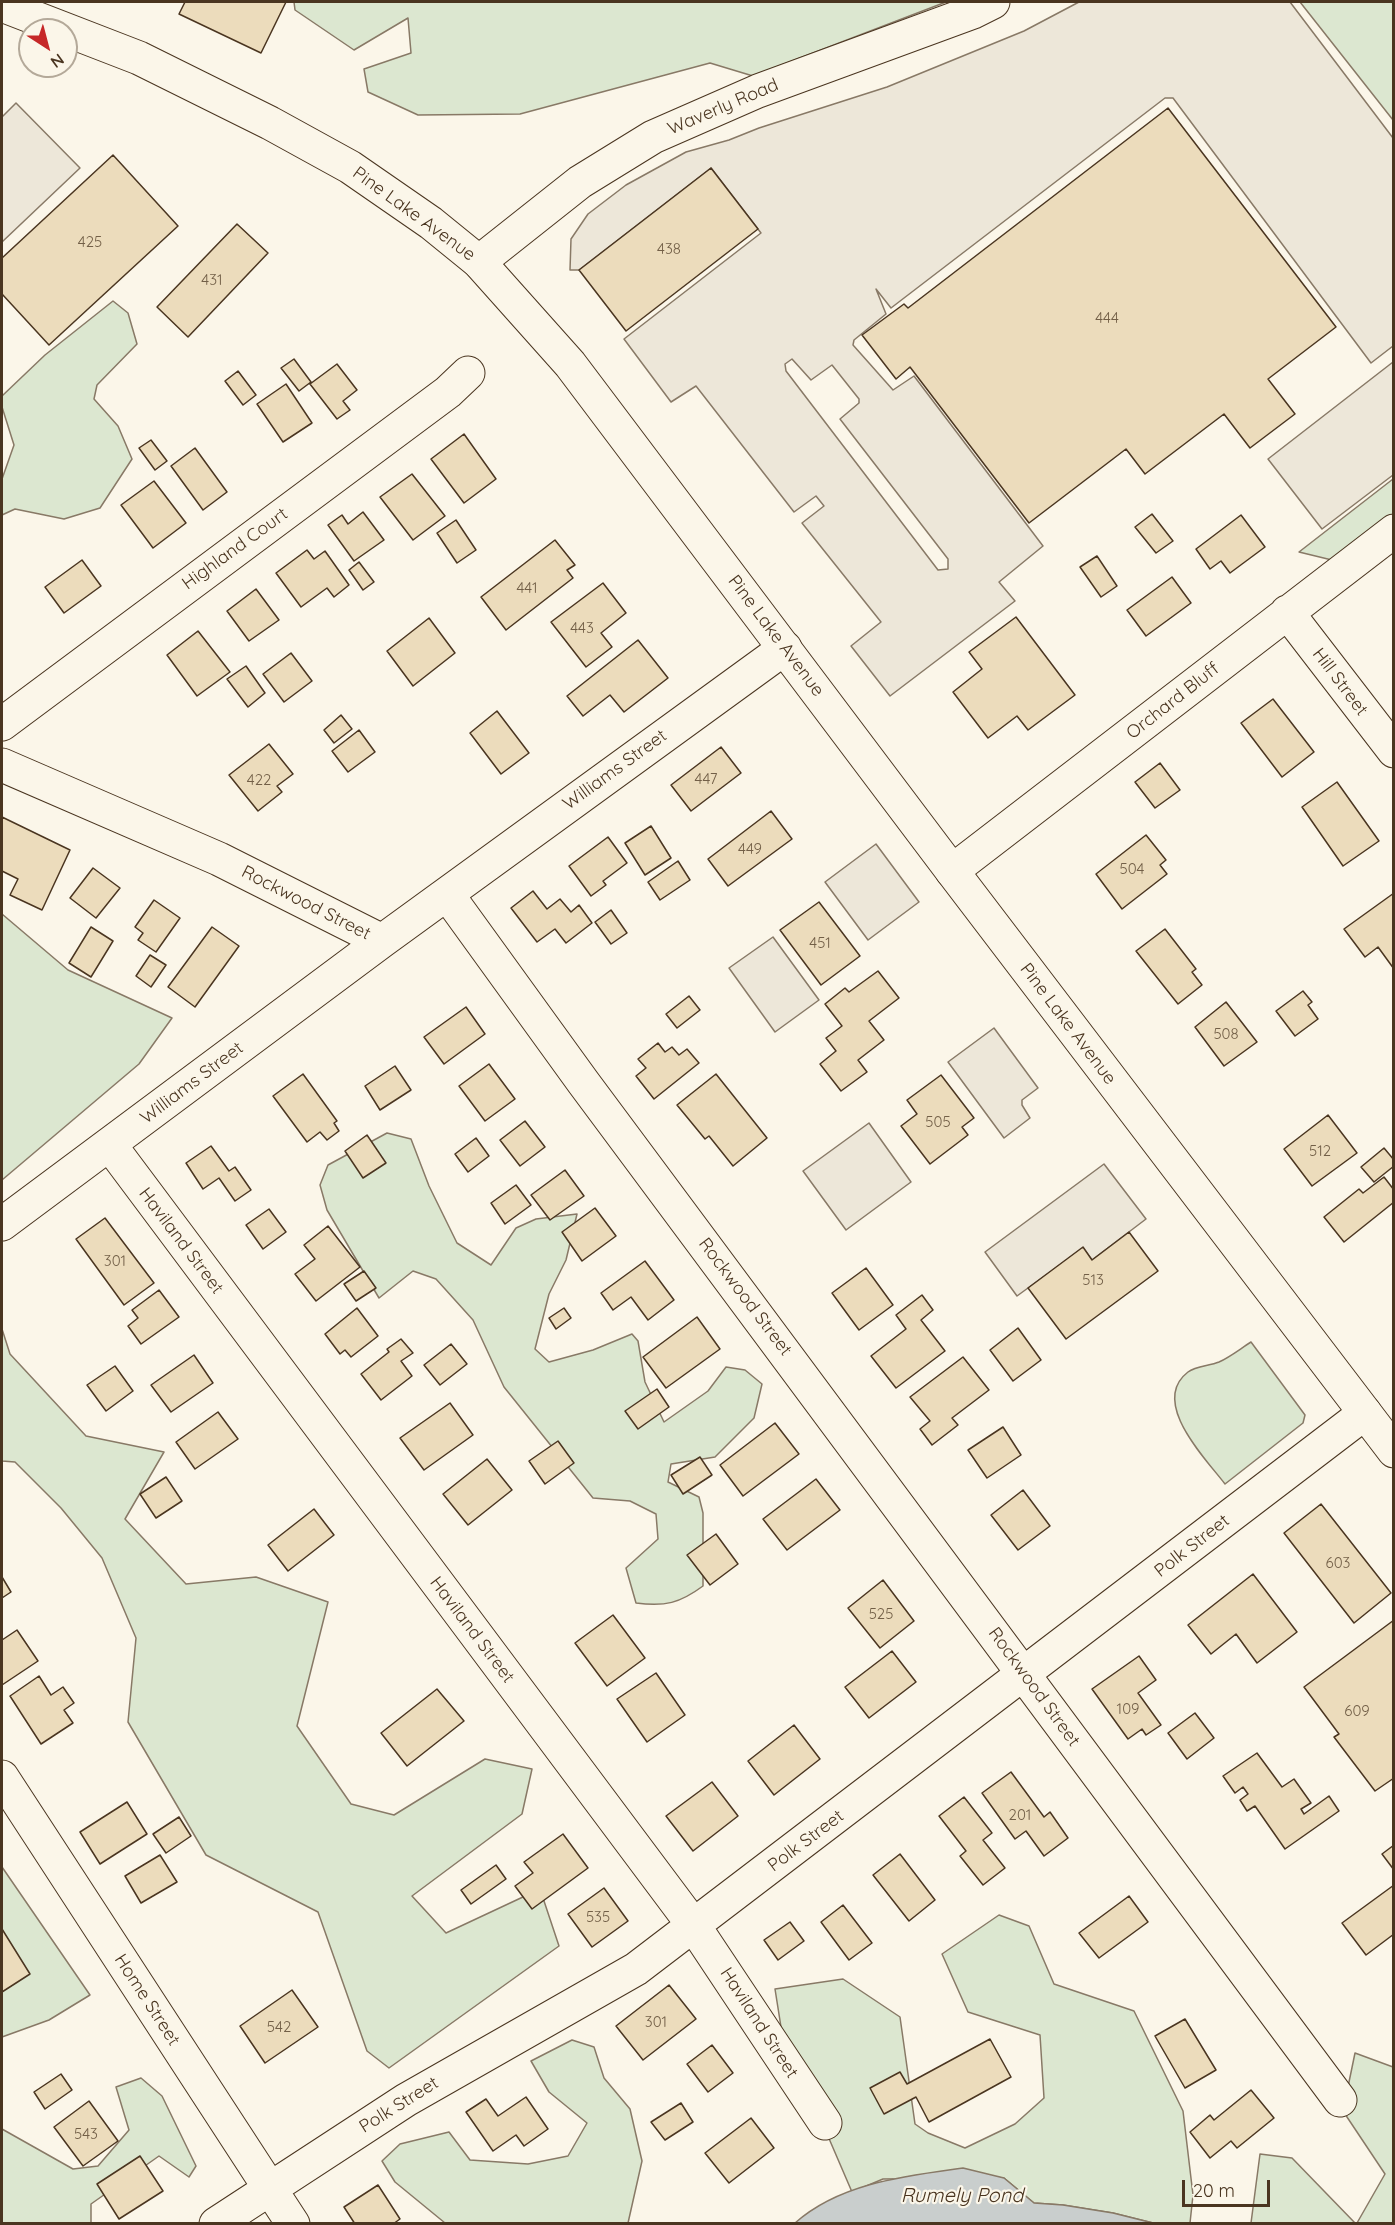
<!DOCTYPE html>
<html>
<head>
<meta charset="utf-8">
<style>
	body { margin:0 }
	#map { position:relative; width:1395px; height:2225px; overflow:hidden; background:#fbf6e9; font-family:Quicksand,sans-serif }
	canvas { display:block }
	.frame { position:absolute; inset:0; border:3px solid #4a3520; pointer-events:none }
	.north { position:absolute; left:18px; top:18px; width:60px; height:60px; box-sizing:border-box; background:#fbf6e9; border:2px solid #b4a999; border-radius:50%; rotate:144deg; font-size:16px; font-weight:700; line-height:24px; text-align:center; color:#4a3520 }
	.north::after { content:''; display:block; margin:auto; width:21px; height:27px; background:#c62828; clip-path:polygon(50% 0,100% 100%,50% 72%,0 100%) }
	.scale { position:absolute; left:1182px; top:2180px; width:88px; height:27px; box-sizing:border-box; border:3px solid #4a3520; border-top:0; padding-left:8px; font-size:18px; line-height:21px; white-space:nowrap; color:#4a3520; -webkit-text-stroke:4px #fbf6e9; paint-order:stroke }
</style>
</head>
<body>
<div id="map">
<canvas width="1395" height="2225"></canvas>
<div class="frame"></div>
<div class="north">N</div>
<div class="scale">20 m</div>
</div>
<script>
const c = document.querySelector('canvas').getContext('2d');
c.lineJoin = 'round';
function fill(path, color) { c.fillStyle = color; c.fill(path, 'evenodd'); }
function strokePath(path, color, width, dash) { c.strokeStyle = color; c.lineWidth = width; c.lineCap = dash ? 'butt' : 'round'; c.setLineDash(dash || []); c.stroke(path); }
function label(font, color, halo, rows, align = 'center') {
  c.font = font + ' Quicksand,sans-serif'; c.lineWidth = 4.5; c.setLineDash([]); c.textBaseline = 'middle'; c.strokeStyle = halo; c.fillStyle = color; for (const [text, x, y, turn = 0] of rows) {
    c.save(); c.translate(x, y); c.rotate((+turn || 0) * Math.PI / 180); c.textAlign = isNaN(turn) ? turn : align; if (halo) c.strokeText(text, 0, 0); c.fillText(text, 0, 0); c.restore();
  }
}
const green = new Path2D(`
	M294,2H946L753,76L710,63L520,114L418,115L368,92L364,69L411,53L408,18L354,50L295,10Z
	M1300,2H1393V120Z
	M113,301L128,313L137,344L97,385L94,399L118,426L132,459L100,508L64,519L15,509L2,515V479L14,445L2,407V396L45,355Z
	M1393,479V515L1336,561L1299,552Z
	M2,914L68,970L172,1018L139,1064L2,1180Z
	M387,1133L411,1139L429,1186L457,1243L491,1265L516,1228L536,1219L577,1214L566,1260L549,1294L535,1349L549,1362L593,1350L632,1334L638,1341L645,1382L664,1422L708,1391L726,1367L745,1370L762,1384L754,1418L715,1457L671,1464L668,1482L699,1497L703,1513V1586C680,1603 665,1607 636,1603L626,1568L658,1539L656,1514L630,1501L593,1498L504,1387L473,1320L436,1279L413,1271L379,1298L327,1210L320,1185L328,1165Z
	M2,1329L10,1354L86,1436L164,1452L125,1519L186,1584L256,1577L328,1602L297,1726L351,1804L394,1815L485,1759L532,1769L522,1814L412,1896L446,1933L540,1889L559,1946L389,2068L367,2051L318,1912L206,1855L128,1722L136,1638L102,1558L61,1508L15,1462L2,1461Z
	M1251,1342L1305,1415L1303,1423L1225,1484C1206,1459 1149,1402 1188,1372C1196,1366 1209,1366 1219,1362C1230,1357 1240,1349 1251,1342Z
	M2,1867L90,1995L49,2020L2,2037Z
	M999,1915L1029,1926L1054,1984L1134,2011L1183,2111L1193,2195L1190,2223H1153L1113,2213L1063,2205L1034,2203L1004,2178L883,2179L852,2192L781,2027L775,1989L843,1979L900,2017L915,2124L928,2133L965,2148L1015,2124L1044,2098L1040,2035L968,2012L942,1954Z
	M572,2040L594,2047L604,2078L630,2109L642,2161L628,2223H445L395,2182L382,2161L400,2144L449,2132L470,2160L528,2164L568,2156L587,2123L549,2092L531,2061Z
	M1355,2053L1393,2067V2223H1357L1385,2174L1343,2111Z
	M141,2078L162,2096L196,2166L189,2177L159,2156L91,2204V2223H2V2129L73,2169L98,2166L129,2130L116,2087Z
	M1260,2154L1292,2158L1355,2223H1251Z`);
fill(green, '#dce7d0');
strokePath(green, '#887966', 1.5);
const parking = new Path2D(`
	M1079,2H1290L1393,138V346L1371,363L1173,98H1165L891,308L876,289L886,314L854,340L853,345L893,390L914,376L1043,546L999,582L1015,601L890,696L851,646L881,622L802,523L824,506L816,496L794,512L696,386L671,402L624,339L761,233L711,168L579,270H570L571,239L588,214L626,185L686,152L729,140L759,128L887,87L1024,31ZM792,359L811,380L832,365L859,399V403L840,419L948,559V569L938,570L786,371L785,364Z
	M16,103L80,168L2,242V117Z
	M1393,362V475L1322,529L1268,459Z
	M876,844L919,902L868,940L825,882Z
	M773,937L819,1000L775,1032L729,968Z
	M994,1028L1038,1088L1022,1100V1105L1030,1118L1004,1138L948,1062Z
	M869,1123L911,1182L846,1230L803,1171Z
	M1104,1164L1146,1219L1092,1260L1083,1248L1017,1296L985,1252Z`);
fill(parking, '#ede7d9');
strokePath(parking, '#887966', 1.5);
const water = new Path2D(`
	M963,2168L1004,2178L1034,2203L1063,2205L1113,2213L1153,2223H795C840,2183 905,2176 963,2168Z`);
fill(water, '#c9cecd');
strokePath(water, '#887966', 1.5);
const building = new Path2D(`
	M185,2H286L261,53L179,14Z
	M1168,108L1336,327L1268,379L1295,414L1250,448L1224,414L1145,474L1126,449L1029,523L910,367L896,379L862,335L904,304L908,308Z
	M113,155L178,226L49,345L2,294V258Z
	M711,168L758,229L626,331L579,270Z
	M237,224L268,253L188,337L157,307Z
	M294,359L311,382L299,391L281,368Z
	M337,364L357,390L343,401L350,410L337,419L310,384Z
	M238,371L256,395L243,405L225,381Z
	M286,384L312,423L283,442L257,404Z
	M464,434L496,479L464,503L431,459Z
	M151,440L167,461L155,470L139,448Z
	M195,448L227,492L203,510L171,466Z
	M412,474L445,516L413,540L380,497Z
	M154,481L186,523L153,548L121,505Z
	M363,512L384,540L354,561L328,525L342,515L348,524Z
	M1152,514L1173,541L1156,553L1135,527Z
	M1241,515L1265,547L1230,573L1221,561L1210,569L1196,549Z
	M456,520L476,550L457,563L437,533Z
	M555,540L575,565L567,570L573,578L506,630L481,597Z
	M307,550L314,559L325,551L349,585L334,597L327,588L301,607L276,573Z
	M1097,556L1117,586L1101,597L1080,567Z
	M82,560L101,586L64,613L45,587Z
	M359,562L374,582L363,590L349,570Z
	M1172,577L1191,603L1146,636L1127,610Z
	M603,583L626,613L601,633L612,647L586,667L551,622Z
	M256,589L279,620L249,641L227,611Z
	M1016,617L1075,695L1028,730L1017,716L988,738L953,692L982,669L969,652Z
	M429,618L455,653L413,686L387,651Z
	M198,631L230,672L197,696L167,655Z
	M638,640L668,678L624,712L610,695L583,716L567,696Z
	M291,653L312,681L284,702L263,674Z
	M246,666L265,693L248,707L227,679Z
	M1273,699L1314,752L1282,777L1241,723Z
	M497,711L529,753L501,774L470,733Z
	M341,715L352,729L334,743L324,730Z
	M359,730L375,752L348,772L332,751Z
	M269,744L293,774L277,786L282,792L258,811L229,775Z
	M721,747L741,773L691,811L671,785Z
	M1160,763L1180,790L1155,808L1135,782Z
	M1337,782L1379,841L1343,866L1302,807Z
	M771,811L792,839L728,886L708,859Z
	M2,817L70,850L42,910L10,895L18,879L2,871Z
	M651,826L671,858L645,875L625,843Z
	M1146,835L1166,860L1160,865L1167,874L1122,909L1096,874Z
	M608,837L627,863L603,881L606,885L591,896L569,866Z
	M678,861L690,880L660,900L648,882Z
	M93,868L120,888L96,918L70,898Z
	M533,891L547,909L560,899L571,912L579,905L592,923L566,943L555,929L537,942L511,908Z
	M1394,893V969L1378,947L1365,957L1344,929Z
	M154,900L180,918L156,952L138,940L143,933L135,927Z
	M819,902L860,956L821,985L780,930Z
	M611,910L627,933L611,944L595,922Z
	M91,927L113,941L91,977L69,963Z
	M212,927L239,946L195,1007L168,987Z
	M1165,929L1196,969L1192,972L1202,985L1178,1004L1136,951Z
	M150,955L166,965L151,987L136,976Z
	M878,971L899,998L869,1021L884,1040L858,1060L867,1072L841,1091L820,1064L836,1051L826,1038L842,1026L825,1004L845,988L849,992Z
	M1303,991L1312,1002L1308,1005L1318,1019L1295,1036L1276,1011Z
	M689,996L700,1010L677,1028L666,1014Z
	M1226,1002L1257,1042L1224,1066L1195,1027Z
	M466,1007L485,1034L444,1064L424,1037Z
	M658,1043L665,1052L672,1047L679,1055L687,1049L699,1063L654,1099L636,1076L646,1068L638,1059Z
	M489,1064L515,1099L485,1121L459,1086Z
	M395,1066L411,1090L380,1110L365,1086Z
	M303,1074L337,1121L334,1123L339,1131L327,1140L320,1132L307,1142L273,1096Z
	M716,1074L767,1138L733,1166L709,1136L705,1139L677,1105Z
	M941,1075L974,1118L962,1127L968,1135L930,1164L901,1126L917,1114L907,1100Z
	M1328,1115L1357,1153L1312,1186L1284,1149Z
	M525,1121L545,1147L520,1166L500,1140Z
	M367,1135L386,1163L363,1178L345,1151Z
	M476,1138L489,1156L468,1172L455,1154Z
	M211,1146L229,1171L235,1167L251,1190L235,1201L219,1178L203,1189L186,1163Z
	M1384,1148L1394,1160V1166L1374,1182L1361,1167Z
	M565,1170L584,1196L550,1220L531,1195Z
	M1384,1177L1394,1190V1202L1344,1242L1324,1217L1359,1189L1363,1193Z
	M516,1185L531,1205L505,1224L491,1203Z
	M595,1208L616,1236L582,1261L562,1232Z
	M269,1209L286,1232L263,1249L246,1225Z
	M105,1218L154,1283L124,1305L76,1239Z
	M328,1226L360,1267L316,1301L295,1274L315,1259L304,1245Z
	M1129,1232L1158,1271L1066,1339L1028,1288L1083,1247L1092,1260Z
	M645,1261L674,1300L648,1320L631,1297L613,1310L601,1293Z
	M866,1268L893,1305L859,1330L832,1293Z
	M364,1271L376,1288L356,1301L344,1284Z
	M159,1290L179,1317L141,1344L128,1326L138,1318L132,1310Z
	M922,1295L933,1310L921,1320L945,1351L896,1388L871,1356L906,1329L896,1315Z
	M357,1308L378,1336L351,1357L345,1350L340,1354L325,1334Z
	M564,1308L571,1318L556,1329L549,1318Z
	M697,1317L720,1349L666,1388L643,1357Z
	M1018,1328L1041,1360L1013,1381L990,1350Z
	M401,1339L413,1353L401,1361L412,1376L381,1400L361,1374L389,1352L387,1349Z
	M451,1344L467,1364L440,1385L424,1365Z
	M194,1355L213,1383L171,1412L151,1385Z
	M963,1357L989,1390L952,1418L958,1425L932,1445L920,1429L930,1421L910,1397Z
	M115,1366L133,1391L106,1411L87,1385Z
	M657,1389L669,1407L638,1429L625,1411Z
	M450,1403L473,1435L424,1470L400,1438Z
	M218,1412L238,1439L195,1469L176,1442Z
	M775,1423L799,1454L743,1496L720,1465Z
	M1003,1427L1021,1455L987,1478L968,1450Z
	M558,1441L574,1463L545,1484L529,1461Z
	M700,1457L712,1475L683,1494L671,1475Z
	M487,1459L512,1490L468,1525L443,1494Z
	M166,1477L182,1501L156,1518L140,1494Z
	M816,1479L840,1510L787,1550L763,1519Z
	M1023,1490L1050,1526L1018,1550L991,1515Z
	M1321,1504L1391,1593L1354,1623L1284,1533Z
	M314,1509L334,1535L288,1571L268,1545Z
	M716,1534L738,1564L710,1585L687,1555Z
	M1253,1574L1297,1632L1257,1663L1236,1634L1211,1654L1188,1625Z
	M2,1577L11,1592L2,1598Z
	M883,1580L914,1621L880,1648L848,1608Z
	M613,1615L645,1658L607,1686L575,1643Z
	M1394,1620V1778L1375,1791L1334,1737L1339,1734L1304,1687Z
	M17,1630L38,1661L2,1685V1640Z
	M892,1651L916,1682L869,1718L845,1687Z
	M1139,1656L1156,1680L1138,1693L1161,1725L1146,1735L1142,1729L1128,1739L1092,1689Z
	M656,1673L685,1715L647,1742L617,1699Z
	M39,1676L51,1695L63,1687L74,1703L64,1710L73,1723L41,1744L10,1696Z
	M437,1689L464,1721L407,1766L381,1733Z
	M1195,1713L1214,1738L1187,1759L1168,1733Z
	M794,1725L820,1759L774,1795L748,1761Z
	M1257,1753L1282,1787L1294,1779L1311,1803L1301,1809L1304,1814L1329,1796L1339,1811L1285,1849L1255,1806L1247,1811L1240,1800L1248,1794L1243,1787L1235,1793L1223,1776Z
	M1011,1772L1044,1817L1050,1812L1068,1838L1044,1856L1026,1831L1015,1839L982,1793Z
	M712,1782L738,1816L693,1851L666,1816Z
	M964,1797L992,1833L983,1840L1005,1868L983,1885L960,1856L966,1851L939,1816Z
	M127,1802L147,1834L100,1864L80,1832Z
	M179,1817L191,1836L166,1853L153,1834Z
	M563,1834L588,1868L532,1909L515,1886L533,1873L524,1862Z
	M1394,1845V1870L1382,1854Z
	M900,1854L935,1900L909,1921L873,1875Z
	M160,1855L177,1882L141,1903L125,1876Z
	M496,1865L506,1879L471,1904L461,1890Z
	M1394,1885V1934L1366,1955L1342,1923Z
	M604,1888L628,1921L592,1947L568,1914Z
	M1129,1896L1148,1922L1099,1958L1079,1933Z
	M843,1905L872,1943L849,1960L821,1922Z
	M790,1922L804,1941L778,1960L764,1940Z
	M2,1929L30,1974L2,1992Z
	M669,1985L696,2019L643,2060L616,2026Z
	M292,1990L318,2027L265,2063L240,2026Z
	M1185,2019L1216,2070L1185,2088L1155,2036Z
	M990,2039L1011,2077L929,2122L916,2097L884,2114L870,2088L900,2072L907,2084Z
	M712,2045L733,2073L708,2092L687,2064Z
	M61,2074L72,2090L45,2109L34,2092Z
	M1251,2090L1274,2118L1237,2148L1231,2141L1210,2158L1190,2132L1210,2115L1214,2120Z
	M526,2097L548,2129L524,2146L516,2135L493,2151L466,2112L486,2099L498,2116Z
	M89,2101L118,2141L83,2166L54,2127Z
	M681,2103L693,2122L665,2140L651,2122Z
	M751,2118L774,2148L729,2183L705,2153Z
	M140,2156L163,2191L119,2219L97,2184Z
	M378,2185L400,2219L393,2224H355L344,2207Z`);
fill(building, '#ecdcbc');
strokePath(building, '#4a3520', 1.5);
const minor = new Path2D(`
	M479,262L580,182L653,137L758,91L973,12L993,2
	M1287,612L1394,751
	M2,724L448,392L468,373
	M2,765L219,859L382,941
	M952,871L1394,531
	M447,894L583,1082L1340,2100
	M110,1145L694,1926L825,2123
	M2,1224L382,941L785,648
	M2,1777L293,2224
	M216,2224L406,2100L636,1969L1365,1413`);
const major = new Path2D(`
	M2,5L139,58L270,123L350,167L431,223L479,262L570,364L952,871L1394,1451`);
strokePath(minor, '#4a3520', 35);
strokePath(major, '#4a3520', 35);
strokePath(minor, '#fbf6e9', 33);
strokePath(major, '#fbf6e9', 33);
label('15px', '#725f47', null, [
	["425",90,242],
	["438",669,249],
	["431",212,280],
	["444",1107,318],
	["441",527,588],
	["443",582,628],
	["447",706,779],
	["422",259,780],
	["449",750,849],
	["504",1132,869],
	["451",820,943],
	["508",1226,1034],
	["505",938,1122],
	["512",1320,1151],
	["301",115,1261],
	["513",1093,1280],
	["603",1338,1563],
	["525",881,1614],
	["109",1128,1709],
	["609",1357,1711],
	["201",1020,1815],
	["535",598,1917],
	["301",656,2022],
	["542",279,2027],
	["543",86,2134]
]);
label('18px', '#4a3520', '#fbf6e9', [
	["Waverly Road",723,107,-23],
	["Pine Lake Avenue",414,214,36],
	["Highland Court",235,549,-36],
	["Pine Lake Avenue",776,636,53],
	["Hill Street",1340,682,53],
	["Orchard Bluff",1173,701,-38],
	["Williams Street",615,770,-36],
	["Rockwood Street",306,903,27],
	["Pine Lake Avenue",1068,1024,53],
	["Williams Street",192,1083,-37],
	["Haviland Street",181,1241,53],
	["Rockwood Street",745,1297,53],
	["Polk Street",1192,1546,-38],
	["Haviland Street",472,1630,53],
	["Rockwood Street",1034,1687,54],
	["Polk Street",806,1841,-37],
	["Home Street",147,2000,57],
	["Haviland Street",759,2023,57],
	["Polk Street",399,2105,-32]
]);
label('italic 20px', '#4a3520', '#fbf6e9', [
	["Rumely Pond",962,2196]
]);
</script>
</body>
</html>
